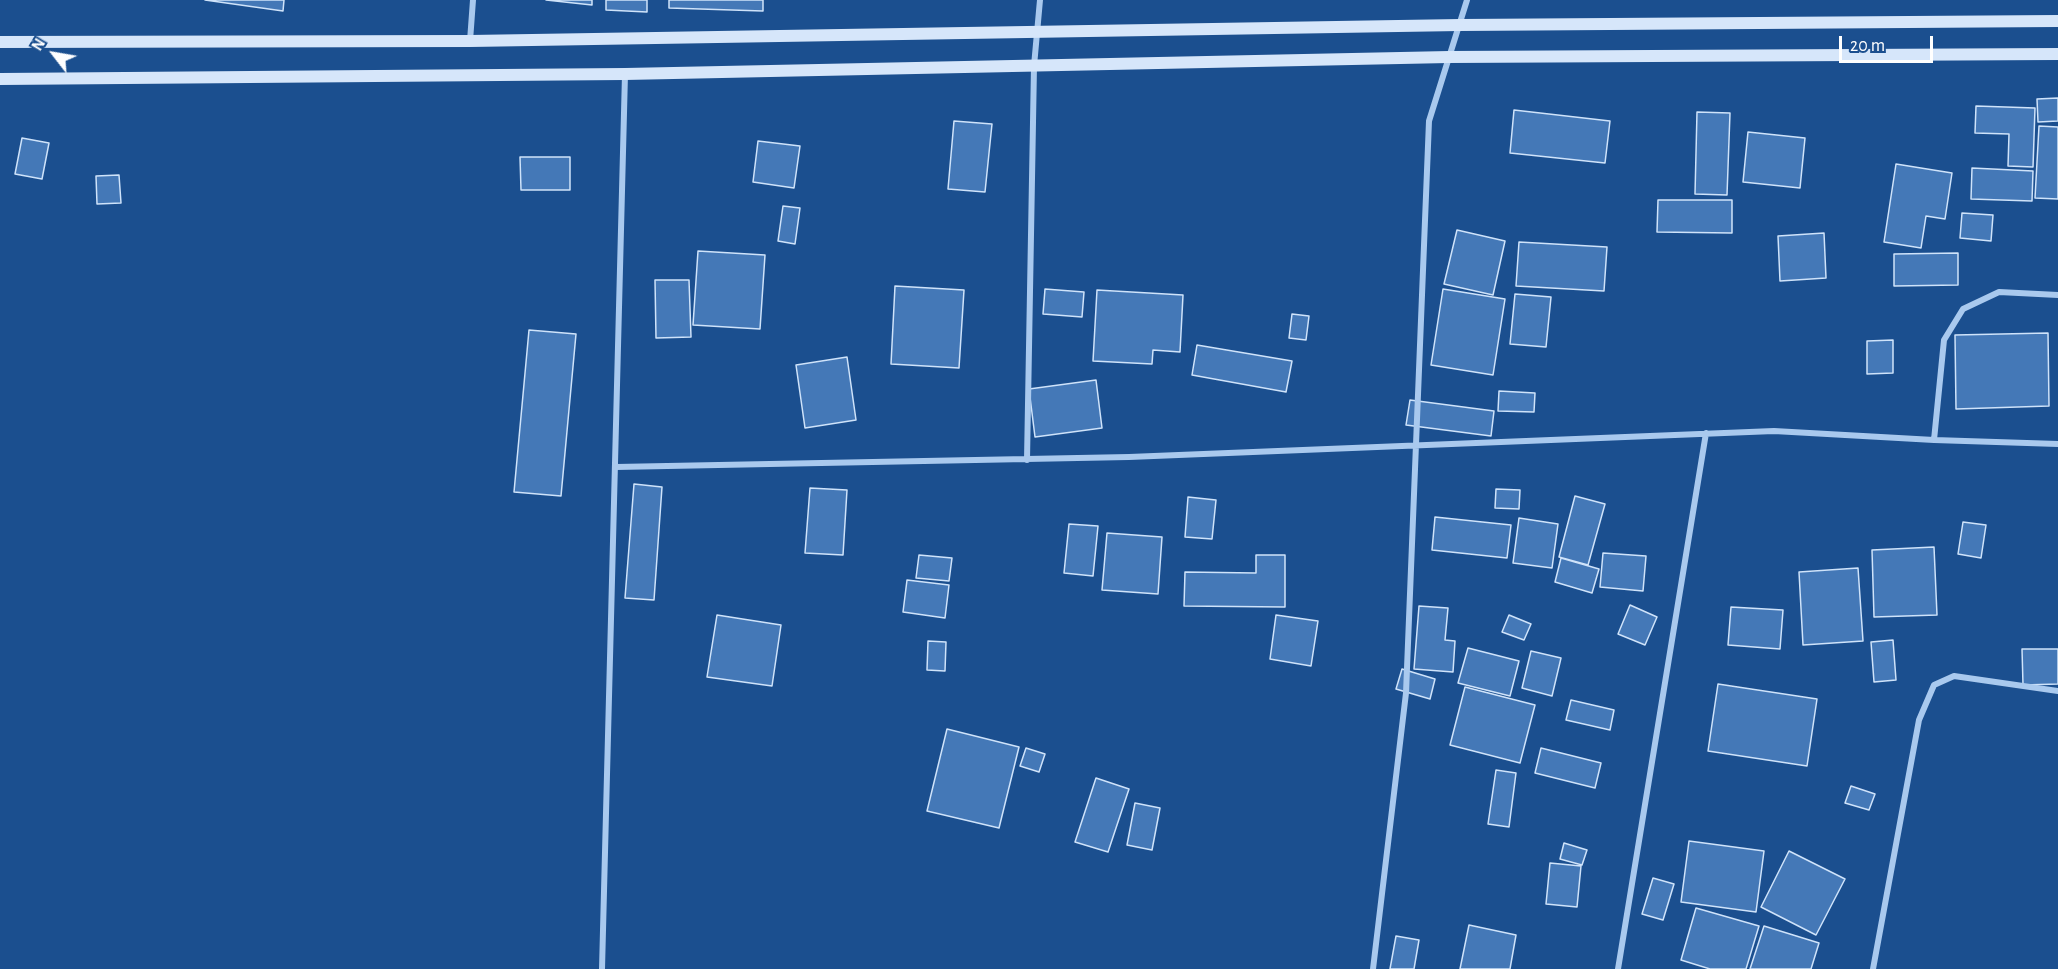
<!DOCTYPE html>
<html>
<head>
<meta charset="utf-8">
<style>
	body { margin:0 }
	#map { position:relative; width:2058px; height:969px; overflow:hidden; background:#1b4f8f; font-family:"Alegreya Sans",sans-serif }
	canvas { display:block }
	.north { position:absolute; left:24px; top:24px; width:60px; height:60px; -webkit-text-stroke:4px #1b4f8f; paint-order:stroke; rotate:301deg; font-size:16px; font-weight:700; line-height:24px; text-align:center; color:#fff }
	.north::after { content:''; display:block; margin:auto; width:21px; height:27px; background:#fff; clip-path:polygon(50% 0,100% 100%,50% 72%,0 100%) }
	.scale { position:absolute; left:1839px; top:36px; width:94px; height:27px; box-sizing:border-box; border:3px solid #fff; border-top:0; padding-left:8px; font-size:18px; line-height:21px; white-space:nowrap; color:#fff; -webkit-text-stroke:4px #1b4f8f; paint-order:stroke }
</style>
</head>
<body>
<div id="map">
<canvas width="2058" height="969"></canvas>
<div class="north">N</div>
<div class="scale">20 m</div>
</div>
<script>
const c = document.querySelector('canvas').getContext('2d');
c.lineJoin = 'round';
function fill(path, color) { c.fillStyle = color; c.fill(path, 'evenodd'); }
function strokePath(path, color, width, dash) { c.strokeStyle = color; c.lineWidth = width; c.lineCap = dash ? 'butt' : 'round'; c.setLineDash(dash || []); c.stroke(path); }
const building = new Path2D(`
	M205,0H284L283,11Z
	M546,0H592V5Z
	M606,0H647V12L606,10Z
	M669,0H763V11L669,8Z
	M2058,98V121L2038,122L2037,99Z
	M1976,106L2035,108L2033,167L2008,166L2009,134L1975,133Z
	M1514,110L1610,121L1605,163L1510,153Z
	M1697,112L1730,113L1727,195L1695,194Z
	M954,121L992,124L985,192L948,189Z
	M2039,126L2058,127V199L2035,198Z
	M1748,132L1805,138L1800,188L1743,182Z
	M22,138L49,143L42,179L15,174Z
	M758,141L800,146L794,188L753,182Z
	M520,157H570V190H521Z
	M1896,164L1952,173L1945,219L1926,216L1921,248L1884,242Z
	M1972,168L2033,171L2032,201L1971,199Z
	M119,175L121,203L97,204L96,176Z
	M1658,200H1732V233L1657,232Z
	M783,206L800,208L795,244L778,241Z
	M1962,213L1993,215L1991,241L1960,238Z
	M1457,230L1505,241L1493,295L1444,284Z
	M1824,233L1826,278L1780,281L1778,236Z
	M1519,242L1607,247L1604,291L1516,286Z
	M698,251L765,255L760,329L693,325Z
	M1958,253V285L1894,286V254Z
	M655,280H689L691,337L656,338Z
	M895,286L964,290L959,368L891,364Z
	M1045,289L1084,292L1082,317L1043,314Z
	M1443,289L1505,299L1493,375L1431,365Z
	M1097,290L1183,295L1180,352L1153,350L1152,364L1093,361Z
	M1515,294L1551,297L1546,347L1510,344Z
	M1292,314L1309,316L1306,340L1289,338Z
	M529,330L576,334L561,496L514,492Z
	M2048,333L2049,406L1956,409L1955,335Z
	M1893,340V373L1867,374V341Z
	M1197,345L1292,361L1286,392L1192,375Z
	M847,357L856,420L805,428L796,365Z
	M1096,380L1102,428L1035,437L1029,389Z
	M1499,391L1535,393L1534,412L1498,411Z
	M1410,400L1494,411L1491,436L1406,425Z
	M634,484L662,487L654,600L625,598Z
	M810,488L847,490L843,555L805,553Z
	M1496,489L1520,490L1519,509L1495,508Z
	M1575,496L1605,504L1588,565L1559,557Z
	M1188,497L1216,500L1212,539L1185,537Z
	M1435,517L1511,525L1507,558L1432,550Z
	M1519,518L1558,524L1552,568L1513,563Z
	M1963,522L1986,525L1981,558L1958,554Z
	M1069,524L1098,526L1093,576L1064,573Z
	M1107,533L1162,537L1158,594L1102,590Z
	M1934,547L1937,615L1874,617L1872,550Z
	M1603,553L1646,556L1643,591L1600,587Z
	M919,555L952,558L949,581L916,578Z
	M1256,555H1285V607L1184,606L1185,572L1256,573Z
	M1561,558L1599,569L1592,593L1555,582Z
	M1858,568L1863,641L1803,645L1799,572Z
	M907,580L949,585L945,618L903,612Z
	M1630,605L1657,617L1645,645L1618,634Z
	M1419,606L1448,608L1445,640L1455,641L1453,672L1414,669Z
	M1731,607L1783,610L1780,649L1728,645Z
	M717,615L781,625L772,686L707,677Z
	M1276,615L1318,621L1311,666L1270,659Z
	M1509,615L1531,624L1524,640L1502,632Z
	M1893,640L1896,680L1874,682L1871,642Z
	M928,641L946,642L945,671L927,670Z
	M1468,648L1519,661L1510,696L1458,683Z
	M2022,649H2058V684L2023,685Z
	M1531,651L1561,658L1552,696L1522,688Z
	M1402,669L1435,679L1430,699L1396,689Z
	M1718,684L1817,699L1807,766L1708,751Z
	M1465,687L1535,705L1520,763L1450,745Z
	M1571,700L1614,710L1610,730L1566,720Z
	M947,729L1019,747L999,828L927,811Z
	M1026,748L1045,754L1039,772L1020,766Z
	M1541,748L1601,763L1595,788L1535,773Z
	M1496,770L1516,773L1509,827L1488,824Z
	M1096,778L1129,789L1108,852L1075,842Z
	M1851,786L1875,794L1869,810L1845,803Z
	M1135,803L1160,808L1152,850L1127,845Z
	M1689,841L1764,851L1756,912L1681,902Z
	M1564,843L1587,850L1582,865L1560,859Z
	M1789,851L1845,879L1816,935L1761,907Z
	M1550,863L1581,866L1577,907L1546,904Z
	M1653,878L1674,884L1663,920L1642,914Z
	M1696,908L1759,926L1746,969H1710L1681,960Z
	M1469,925L1516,935L1510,969H1460Z
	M1764,926L1819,943L1811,969H1750Z
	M1396,936L1419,940L1414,969H1390Z`);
fill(building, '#4478b7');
strokePath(building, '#cfe3fa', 1.5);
strokePath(new Path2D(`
	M470,41L473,0
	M1934,440L1944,340L1963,309L1999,292L2058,295
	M1027,460L1034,66L1040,0
	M616,467L1129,457L1774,431L1934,440L2058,444
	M602,969L625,74
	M1373,969L1406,693L1429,121L1467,0
	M1618,969L1706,433
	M1873,969L1919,720L1934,685L1954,676L2058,691`), '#a9c9ee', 6);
strokePath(new Path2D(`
	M0,42L470,41L1460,25L2058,21
	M0,79L625,74L1449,57L2058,54`), '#d6e6fa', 12);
</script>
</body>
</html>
